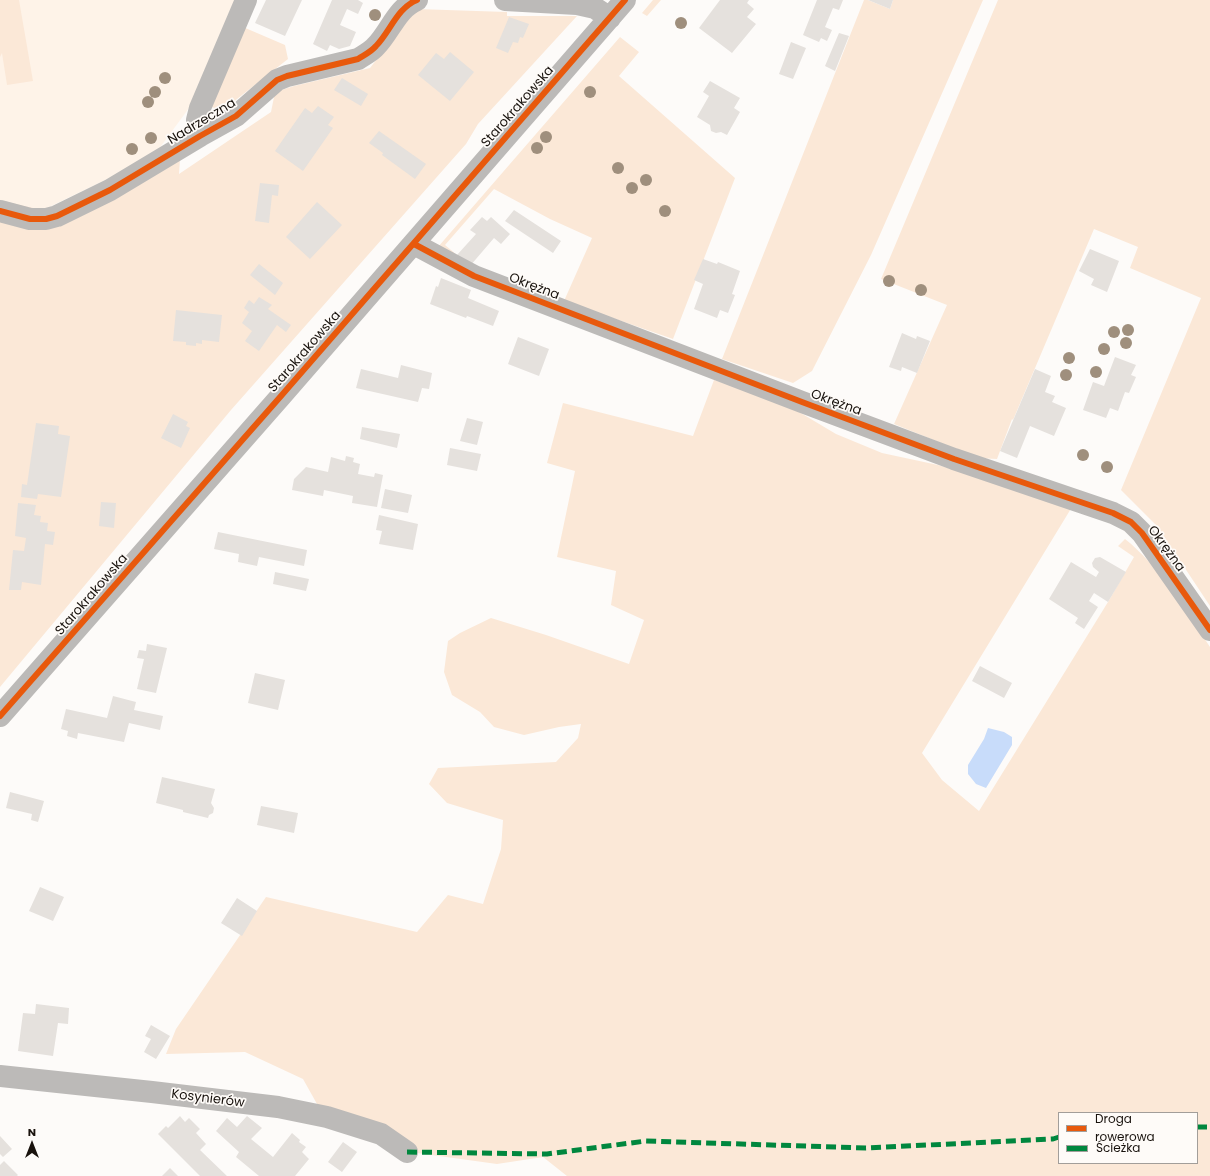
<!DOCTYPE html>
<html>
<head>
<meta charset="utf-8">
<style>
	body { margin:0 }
	#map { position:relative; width:1210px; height:1176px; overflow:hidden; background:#fdfbf9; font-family:Poppins,sans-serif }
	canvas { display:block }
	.legend { position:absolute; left:1058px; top:1112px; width:140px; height:52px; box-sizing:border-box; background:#fefbf8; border:1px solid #a29e9a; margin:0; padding:5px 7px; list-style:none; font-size:12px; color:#18120d }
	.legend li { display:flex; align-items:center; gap:8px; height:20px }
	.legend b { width:20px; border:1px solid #a29e9a }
	.north { position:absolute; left:12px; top:1124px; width:40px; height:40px; -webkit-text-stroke:3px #fefbf8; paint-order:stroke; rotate:0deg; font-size:11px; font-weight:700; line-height:16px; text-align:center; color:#18120d }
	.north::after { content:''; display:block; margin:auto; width:14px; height:18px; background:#18120d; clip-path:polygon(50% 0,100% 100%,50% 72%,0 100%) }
</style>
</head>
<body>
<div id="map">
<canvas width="1210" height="1176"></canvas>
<ul class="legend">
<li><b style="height:5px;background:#e8590c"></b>Droga rowerowa</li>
<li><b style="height:5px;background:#00873e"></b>Ścieżka</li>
</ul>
<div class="north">N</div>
</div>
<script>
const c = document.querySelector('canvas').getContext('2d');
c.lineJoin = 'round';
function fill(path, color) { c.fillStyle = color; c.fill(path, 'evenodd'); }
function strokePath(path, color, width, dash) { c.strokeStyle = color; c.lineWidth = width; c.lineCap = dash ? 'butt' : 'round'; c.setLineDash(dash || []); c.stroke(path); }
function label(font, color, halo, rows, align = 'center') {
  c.font = font + ' Poppins,sans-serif'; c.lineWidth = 3.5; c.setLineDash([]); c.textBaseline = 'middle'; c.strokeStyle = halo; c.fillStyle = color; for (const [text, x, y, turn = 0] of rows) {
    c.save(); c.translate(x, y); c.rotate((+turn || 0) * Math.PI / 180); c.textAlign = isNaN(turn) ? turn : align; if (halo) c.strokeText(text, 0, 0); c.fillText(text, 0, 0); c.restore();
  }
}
fill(new Path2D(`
	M0,0H235L192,104L153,157L43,210L0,200Z`), '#fef3e8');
fill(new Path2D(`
	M0,0H19L33,81L7,85L2,53L0,57Z
	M653,0H661L647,16L642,13Z
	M864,0H868L890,9L893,0H983L871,255L812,371L793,383L722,359Z
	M998,0H1210V606L1157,526L1121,490L1201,298L1130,268L1138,247L1094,229L1013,420L1012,419L997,459L978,458L894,424L947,305L881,279Z
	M416,9L507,12V16H577L478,124L466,144L231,410L0,687V200L43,210L180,159L179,174L271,112L275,92L294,86L370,68Z
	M243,27L285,45L288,59L223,110L211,107Z
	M620,37L639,52L619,76L735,178L673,339L564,301L592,238L550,219L494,189L445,245L457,255L438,247Z
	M714,380L784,403L836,434L882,453L938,465L1005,485L1072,507L922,753L942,780L979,811L1108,602L1134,557L1118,546L1125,539C1158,565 1187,611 1210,647V1176H567L543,1157L497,1164L388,1149L326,1120L303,1079L245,1052L166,1054L176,1029L266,897L417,932L448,895L483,904L501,849L503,820L447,803L429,784L438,768L556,762L578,738L581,724L559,727L524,735L494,727L480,712L452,695L444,672L448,641L460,633L491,618L546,635L629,664L644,620L611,605L616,571L557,557L575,471L547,463L563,403L693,436ZM1059,1113H1197V1163H1059Z`), '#fbe8d7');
fill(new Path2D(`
	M988,728L1004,732L1012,737V745L986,788L976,784L968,774V765L984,739Z`), '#c8dcfa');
fill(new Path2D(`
	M266,0H302L285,36L255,23Z
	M332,0H358L363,3L358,14L347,9L340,25L356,32L350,46L339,49L330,45L327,51L313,44Z
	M720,0H749L747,3L754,9L747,17L756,24L732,53L699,28Z
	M817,0H843L839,10L833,8L825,27L832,30L827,41L821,38L819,42L803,35Z
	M868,0H893L890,9Z
	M509,17L529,24L523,38L520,37L518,43L513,42L508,53L496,48Z
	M839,33L849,36L835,71L825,66Z
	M791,42L806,48L793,79L779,74Z
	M450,52L474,72L450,101L418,75L436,53L444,59Z
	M342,78L368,94L361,106L334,90Z
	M710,81L740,98L734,108L740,112L727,135L721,132L716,133L711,131L710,125L697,117L709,96L703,92Z
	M318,106L334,117L328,125L333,128L303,171L275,151L305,108L312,113Z
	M379,131L426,164L415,179L382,155L383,153L369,143Z
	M260,183L279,185L278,196L272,195L269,223L255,221Z
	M317,202L342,225L310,259L286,237Z
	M514,210L561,241L553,253L505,221Z
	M482,217L487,221L491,217L510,234L501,244L494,238L470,266L457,255L476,234L470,230Z
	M1090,249L1119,261L1107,292L1091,285L1094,279L1079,271Z
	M703,259L717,264L718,262L740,271L732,294L735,295L728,313L720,310L717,318L694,309L703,284L694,280Z
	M259,264L283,283L275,295L250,275Z
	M441,278L471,290L468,298L499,311L493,326L467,316L466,318L430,304L436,286L438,287Z
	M259,297L272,305L268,309L291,325L286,332L277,325L259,351L245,341L252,331L242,323L249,312L244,308L249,300L254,304Z
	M176,310L222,315L219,342L202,340V344L196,343V346L186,345V342L173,341Z
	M902,333L916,339L917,336L930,341L917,373L902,367L901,371L889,367Z
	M518,337L549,349L539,376L508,364Z
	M1115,357L1136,365L1131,375L1136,377L1129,393L1125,392L1118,411L1110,408L1106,418L1083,410L1093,382L1104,386Z
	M401,365L432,373L429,389L422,388L418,402L356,388L361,369L398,378Z
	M1035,369L1051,376L1045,392L1055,396L1052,402L1066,408L1054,436L1030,426L1017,458L1000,451Z
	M173,414L188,422L186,426L190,428L181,448L161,438Z
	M467,418L483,422L477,445L460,441Z
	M36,423L59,426L58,434L70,436L61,497L38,494L37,499L21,497L22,484L27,485Z
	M362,427L400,434L397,448L360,439Z
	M450,448L481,454L477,471L447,465Z
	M346,456L354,458L353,462L360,464L358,474L374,477L375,473L383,475L377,507L352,503L353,496L324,490L323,496L292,490L294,479L306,467L328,472L331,457L345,461Z
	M385,489L412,495L408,513L381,508Z
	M101,502L116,503L114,528L99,526Z
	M18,503L36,505L34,515L41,516L40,522L48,523L47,531L55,532L53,545L45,544L41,585L22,582L21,590H9L13,550L24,551L26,538L15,536Z
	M379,515L418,524L413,550L379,544L382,531L376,530Z
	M218,532L307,550L304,566L259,557L257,566L238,562L239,554L214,549Z
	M1100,557L1126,572L1108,602L1094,593L1089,601L1098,607L1084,629L1075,623L1078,618L1049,599L1071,562L1096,577L1099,572L1093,567L1092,563L1095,558Z
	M275,572L309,579L306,591L273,584Z
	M147,644L167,648L156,693L137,689L144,659L137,658L139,650L146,651Z
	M980,666L1012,683L1004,698L972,681Z
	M255,673L285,680L278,710L248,703Z
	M113,696L136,702L134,710L163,716L160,730L129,723L124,742L78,733L77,739L67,736L68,731L61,729L66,709L107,718Z
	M162,777L215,789L211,803L214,808L213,813L209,815L208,818L183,812V810L156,803Z
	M10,792L44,801L38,822L31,820L32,814L6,808Z
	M261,806L298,813L294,833L257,825Z
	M40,887L64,897L53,921L29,911Z
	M237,898L257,911L242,936L221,923Z
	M36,1004L69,1008L68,1024L58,1023L53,1056L18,1051L23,1013L35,1014Z
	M151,1025L170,1036L156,1059L144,1052L151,1039L145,1036Z
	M180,1116L185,1122L189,1118L200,1129L196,1133L206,1144L200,1150L227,1176H200L158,1134L166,1126L168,1128Z
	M247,1116L262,1128L251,1139L273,1157L292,1133L300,1140L299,1142L306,1147L302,1152L309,1159L295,1176H259L236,1157L239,1152L216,1131L227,1118L237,1127Z
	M0,1136L12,1149L3,1157L0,1154Z
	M343,1142L357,1152L342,1172L328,1162Z
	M4,1161L18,1175L17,1176H0V1165Z
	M170,1168L178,1176H162Z`), '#e5e1dd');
strokePath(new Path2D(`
	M505,0L577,4L595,8L610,18
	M200,136L197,120L200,108L246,0
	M0,211L30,219H46L57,216L110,190L200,136L236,116L277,80L287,76L358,59C364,55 371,52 376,46C390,32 397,8 417,0
	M414,244L474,276L802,402L954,459L1113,513L1131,522L1142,533L1210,630
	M0,716L281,396L625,0
	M0,1076L152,1092L278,1107L327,1117L381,1134L407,1152`), '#bcbab8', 22);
strokePath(new Path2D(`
	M1197,1127H1210
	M407,1152L547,1154L646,1141L866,1148L1053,1139L1059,1137`), '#00873e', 5, [10, 5]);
strokePath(new Path2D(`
	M0,211L30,219H46L57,216L110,190L200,136L236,116L277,80L287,76L358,59C364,55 371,52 376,46C390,32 397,8 417,0
	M414,244L474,276L802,402L954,459L1113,513L1131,522L1142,533L1210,630
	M0,716L281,396L625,0`), '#e8590c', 6);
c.fillStyle = '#9f8f7d';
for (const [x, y] of [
	[375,15],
	[681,23],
	[165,78],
	[155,92],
	[590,92],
	[148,102],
	[546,137],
	[151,138],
	[537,148],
	[132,149],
	[618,168],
	[646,180],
	[632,188],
	[665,211],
	[889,281],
	[921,290],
	[1128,330],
	[1114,332],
	[1126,343],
	[1104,349],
	[1069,358],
	[1096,372],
	[1066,375],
	[1083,455],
	[1107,467]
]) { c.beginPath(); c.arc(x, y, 6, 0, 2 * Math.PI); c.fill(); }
label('13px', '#18120d', '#fefbf8', [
	["Starokrakowska",518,107,-49],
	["Nadrzeczna",202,122,-31],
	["Okrężna",534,287,21],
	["Starokrakowska",305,352,-49],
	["Okrężna",836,403,20],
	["Okrężna",1166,549,54],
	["Starokrakowska",92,595,-49],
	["Kosynierów",208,1099,7]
]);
</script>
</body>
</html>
